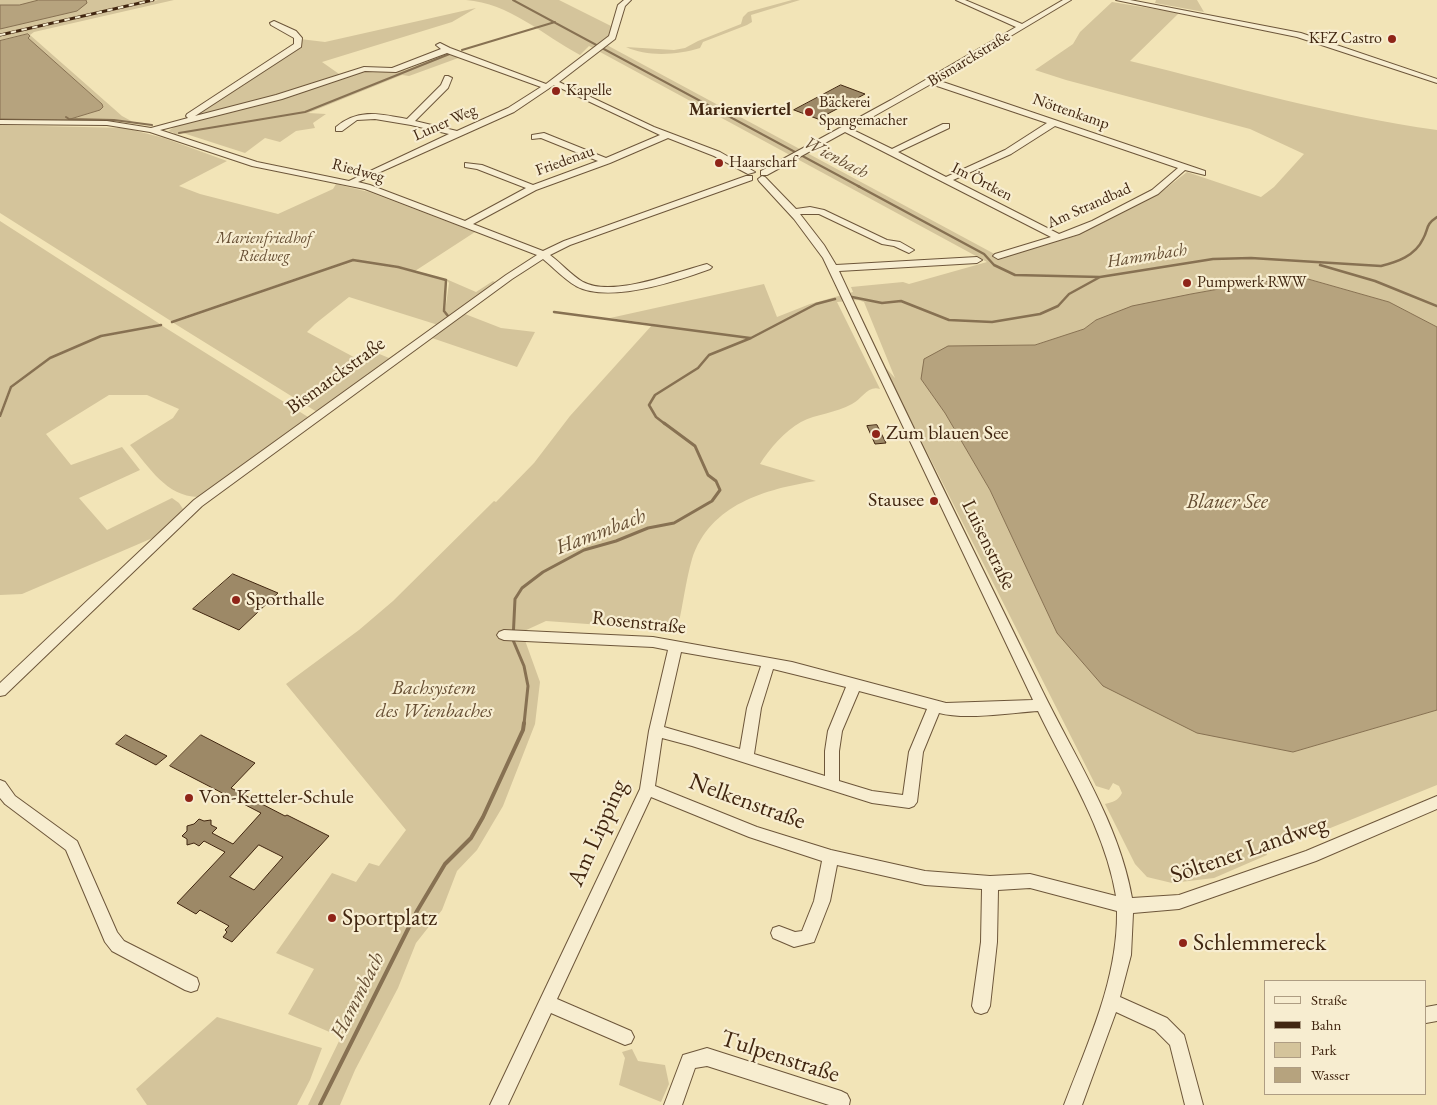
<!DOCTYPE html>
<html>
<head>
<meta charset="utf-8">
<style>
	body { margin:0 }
	#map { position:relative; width:1437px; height:1105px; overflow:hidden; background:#f2e4b7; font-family:"EB Garamond",serif }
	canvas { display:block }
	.legend { position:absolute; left:1264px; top:980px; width:162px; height:115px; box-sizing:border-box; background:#f7edd0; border:1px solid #ae9d83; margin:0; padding:6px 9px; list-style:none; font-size:15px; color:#412610 }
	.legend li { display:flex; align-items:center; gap:10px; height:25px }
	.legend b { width:25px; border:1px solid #ae9d83 }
</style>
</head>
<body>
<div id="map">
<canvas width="1437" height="1105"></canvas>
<ul class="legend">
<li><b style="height:6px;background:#f7edd0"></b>Straße</li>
<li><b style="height:6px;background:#412610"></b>Bahn</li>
<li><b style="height:14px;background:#d4c49b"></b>Park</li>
<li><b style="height:14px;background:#b6a37e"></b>Wasser</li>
</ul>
</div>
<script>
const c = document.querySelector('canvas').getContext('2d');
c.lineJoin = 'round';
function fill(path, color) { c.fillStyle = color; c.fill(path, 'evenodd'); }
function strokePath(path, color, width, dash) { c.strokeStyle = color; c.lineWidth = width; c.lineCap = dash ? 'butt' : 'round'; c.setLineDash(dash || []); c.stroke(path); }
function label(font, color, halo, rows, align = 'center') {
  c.font = font + ' "EB Garamond",serif'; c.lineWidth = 4.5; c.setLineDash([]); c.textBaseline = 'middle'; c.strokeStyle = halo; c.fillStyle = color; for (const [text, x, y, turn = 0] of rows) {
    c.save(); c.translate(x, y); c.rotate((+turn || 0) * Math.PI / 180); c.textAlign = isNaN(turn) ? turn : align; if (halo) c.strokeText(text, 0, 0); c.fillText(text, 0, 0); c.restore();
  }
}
fill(new Path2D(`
	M0,0H147L31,27L33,29L158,0H174L34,32L30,35L122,116L133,122L67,120L100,110L103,107L102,104L27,38L0,118Z
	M466,0H559L611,26L618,4L624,0L611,36L603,43L1002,258L1081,234L1160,193L1187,172L1261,197L1274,187L1304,154L1250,129L1066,80L1035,70L1073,44L1080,32L1112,2L1179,13L1130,61C1232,86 1334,116 1437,130V327L1389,302L1309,279L1258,282L1191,294L1096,320L1084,329L1035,345L999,346L921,379L945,413L990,490L1057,633L1293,752L1437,710V785L1313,835L1304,827L1264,846L1267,855L1214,878L1172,883L1147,877L1135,864L1105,804C1113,802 1118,801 1122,793L1119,786L1113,783L1109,790L1096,786L894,387L886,368L895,378L864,302L858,300L837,302L880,389C868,385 862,399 852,404C836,413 816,414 801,422C785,431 769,449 760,464L816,481C766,489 710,504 692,559C686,580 683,604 678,627L671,630L546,621L522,632L540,682L535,724L503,806L477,850L457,871L442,910L416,943L398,988L355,1070L340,1105H308L341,1037L288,1014L314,969L276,953L332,873L356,882L369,863L379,866L406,830L286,684L359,630L393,601L494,501L496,502L534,463L570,416L653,324L610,318L764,284L777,317L810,304L853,292L851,287L903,282L909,284L987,262L589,46L580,55C543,35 509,3 466,0Z
	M792,0H800L751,15L752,22L747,25L703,42L700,48C678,55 647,57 626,47L674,50L685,48L698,41L741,24L743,17L748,12Z
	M1156,0H1197L1204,12L1155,3Z
	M476,8L452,22L322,62L342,76L278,96L187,119L300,45V39L325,42Z
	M449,53L461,57L409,76L402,75L308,113L326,114L313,123L315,128L296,131L280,142L265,138L245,153L183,133L174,135V133L168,131L181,123L378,68L406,70Z
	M0,125L125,128L164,138L227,161L179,186L200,194L278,214L333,189L336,184L369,192L475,232L415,271L353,259L171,321L0,213Z
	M0,221L160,324L100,336L49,358L10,387L0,412Z
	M353,260L398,268L445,280L443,311L448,316L445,312L449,283L446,279L476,292L493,281L497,283L317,412L172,322ZM349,297L435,324L436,325L389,358L377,353L363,362L307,332L315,324Z
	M465,314L501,328L535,332L517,367L432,338Z
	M161,325L308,417L198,497C166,496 150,468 130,445L173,418L179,409L147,395H109L46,434L71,465L122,447L140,470L79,498L107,530L172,498L179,503L183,509L155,537L22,594L0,595V419L12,388L50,359L101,337Z
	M217,1017L322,1048L310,1080L297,1105H147L136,1089Z
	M632,1049L638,1061L665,1065L669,1084L661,1102L619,1085L625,1058L622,1052Z`), '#d4c49b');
const water = new Path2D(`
	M39,0H86L87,3L77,11L0,29V5H19Z
	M28,34L30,36L28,38L102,104L103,107L100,110L67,120L0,119V41Z
	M1308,279L1389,302L1437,327V710L1293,752L1197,733L1103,686L1057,633L990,490L945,413L921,379L924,359L948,346L1035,345L1084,329L1096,320L1132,306L1191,294L1258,282Z`);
fill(water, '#b6a37e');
strokePath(water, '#877152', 1);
strokePath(new Path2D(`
	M513,0L860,187
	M462,50L555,22
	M66,117L69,119L114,120L152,125
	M179,133L305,112L452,53`), '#877152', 2);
strokePath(new Path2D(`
	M858,186L984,254L994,265L1015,275L1100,277
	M1320,265L1375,281L1437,306
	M852,297L882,303L901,301L949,320L992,322L1040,314L1058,306L1069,294L1100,277L1213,259L1251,258L1381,266C1397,262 1415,256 1423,239C1429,228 1425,225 1437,217
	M554,312L750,338
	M172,322L353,260L398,267L446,280L444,311L448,316
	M0,416L11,387L50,358L101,336L161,325
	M665,424L656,417L649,405L655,395L698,368L709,355L751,338L816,304L835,299`), '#877152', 2.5);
strokePath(new Path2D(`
	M524,724L528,686L524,666L513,640L515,599L522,588L543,572L584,550L616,541L648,528L674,523L712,501L720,490L716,481L708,475L695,446L664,423`), '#877152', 3);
strokePath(new Path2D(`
	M320,1105L417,911L445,864L471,838L483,817L523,730L524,723`), '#877152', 4);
const building = new Path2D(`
	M841,85L865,94L818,119L794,110Z
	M877,425L886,443L875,444L867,426Z
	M233,574L278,593L239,630L193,609Z
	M126,735L167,756L156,765L116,744Z
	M201,735L255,763L231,788L285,816L287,815L329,836L232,942L223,937L227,932L225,930L229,926L200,910L196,914L177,903L225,852L204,841L199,846L194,843L187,845V839L182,836L187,831V826L194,824L199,819L204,821L211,820V825L217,828L212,833L233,844L261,813L170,766ZM259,845L283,857L254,890L230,877Z`);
fill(building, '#9d8967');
strokePath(building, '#412610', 1);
const minor = new Path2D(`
	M624,0H631L625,6L615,39L559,82L654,127L720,152L755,172L748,174L714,156L668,138L610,163L536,190L473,224L543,251L564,241L746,176H752V180L570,245L550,255C561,263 571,275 583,282C613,298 676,272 707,264L712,267L710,269C677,281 609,304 576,286C564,279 554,268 543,259L512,279L202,506L5,695L0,696V683L194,500L506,275L537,255L365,189L252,166L150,132L107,125L0,124V120L107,121L151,128L188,118L186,116L187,114L294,44V38L271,25L270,23L274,21L296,31L302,38L301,47L195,116L276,95L364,67L392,68L441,49L436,45L440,43L450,48L546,84L609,36L618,5ZM447,53L541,87L508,108L457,131L415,121L448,88L452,78L448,76H445L441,85L407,119C380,114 359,108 336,127V131H342L357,120L375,119L411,125L449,134L349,181L257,162L160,130L282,99L365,71L396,72ZM554,85L660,135L606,158L544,133L532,135V139L541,138L598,161L533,185L482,165L465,163V167L477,169L526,188L465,221L370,185L358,182L514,112Z
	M956,0H965L1022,24L1063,0H1071L937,80L1205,171V175L1185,170L1158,194L1079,234L998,259L993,256L995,254L1051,237L845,132L767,175H761V171L891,100L1016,27ZM931,84L1047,123L1005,150L946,177L898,152L949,128V124H943L892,149L851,129ZM1055,126L1178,168L1152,190L1092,221L1059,234L953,180L1011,154Z
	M1116,0H1130L1301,33L1437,79V83L1297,37Z
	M762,176L765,177L796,209L810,207L824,210L887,240L900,242L914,250L909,253L894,246L882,244L819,214H800L824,245L836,265L977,257L982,260L977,263L839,271C904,411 973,549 1041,688C1074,756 1119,823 1132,898L1179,895L1306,851L1437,796V809L1316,861L1179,909L1133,913L1131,955L1120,997L1167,1018L1184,1035L1203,1105H1185L1170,1045L1155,1030L1116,1012L1082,1105H1064C1088,1042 1118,979 1117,911L1030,888L998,890L997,942L990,1006L987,1012L981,1014L975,1012L972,1006L981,942L982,889L925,885L837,865L830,901L814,942L794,947L773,938L771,933L773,928L779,926L795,932L802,931L814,901L822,861L749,837L651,797L557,999L631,1031L634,1037L631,1043L625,1045L551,1013L508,1105H490L640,789L649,731L668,650L653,647L504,640L499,638L497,635L499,632L504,630L653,637L792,662L946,703L1033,700L823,258L794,219L759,181L758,179ZM681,652L761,666L747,708L740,749L664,727ZM773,669L846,687L828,731L825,751V776L754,754L761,708ZM859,691L927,709L909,752L903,795L872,791L839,781V751L842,731ZM1038,711C1067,771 1105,830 1116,896L1030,874L990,876L925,871L831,850L757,827L655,786L662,738L692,746L872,803L909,808L914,806L917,802L923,752L939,713C965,720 1010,713 1038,711Z
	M0,780L5,782L15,796L77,841L117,932L124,941L197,978L199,984L197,990L191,992L185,990L112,951L105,942L66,850L5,804L0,798Z
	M1437,1005V1021L1426,1023V1007Z
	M707,1048L841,1091L847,1094L850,1100L849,1105H829L707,1066L695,1068L682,1105H664L683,1055Z`);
strokePath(minor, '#6d563a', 2);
fill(minor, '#f7edd0');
const rail = new Path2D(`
	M0,35L153,0`);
strokePath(rail, '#412610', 3);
strokePath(rail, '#f7edd0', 2, [5.5]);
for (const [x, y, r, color] of [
	[1392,39,5,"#8f2418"],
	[556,91,5,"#8f2418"],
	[809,112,5,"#8f2418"],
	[719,163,5,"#8f2418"],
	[1187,283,5,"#8f2418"],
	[876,434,5,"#8f2418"],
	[934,501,5,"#8f2418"],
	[236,600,5,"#8f2418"],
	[189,798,5,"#8f2418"],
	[332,918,5,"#8f2418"],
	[1183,943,5,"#8f2418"]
]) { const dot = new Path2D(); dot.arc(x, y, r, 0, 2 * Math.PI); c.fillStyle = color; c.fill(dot); strokePath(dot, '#f7edd0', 2); }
label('16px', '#412610', '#f7edd0', [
	["KFZ Castro",1382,39,"right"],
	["Kapelle",566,91],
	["Bäckerei",819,103],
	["Spangemacher",819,121],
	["Haarscharf",729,163],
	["Pumpwerk RWW",1197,283]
], 'left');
label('16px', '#412610', '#f7edd0', [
	["Bismarckstraße",969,59,-31],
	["Nöttenkamp",1071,112,19],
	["Luner Weg",445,123,-24],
	["Friedenau",565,161,-20],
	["Riedweg",358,171,15],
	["Im Örtken",982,182,27],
	["Am Strandbad",1089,206,-24]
]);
label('italic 16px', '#664e33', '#f7edd0', [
	["Marienfriedhof",264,239],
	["Riedweg",264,257]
]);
label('bold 18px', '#412610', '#f7edd0', [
	["Marienviertel",740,110]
]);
label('italic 18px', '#644c31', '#f7edd0', [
	["Wienbach",836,158,28],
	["Hammbach",1147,256,-9]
]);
label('20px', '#412610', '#f7edd0', [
	["Bismarckstraße",336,376,-36],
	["Luisenstraße",988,545,64],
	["Rosenstraße",639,623,6]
]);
label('20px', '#412610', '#f7edd0', [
	["Zum blauen See",886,434],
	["Stausee",924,501,"right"],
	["Sporthalle",246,600],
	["Von-Ketteler-Schule",199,798]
], 'left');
label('italic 20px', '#664e33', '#f7edd0', [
	["Bachsystem",434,689],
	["des Wienbaches",434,712]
]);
label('italic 21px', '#644c31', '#f7edd0', [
	["Blauer See",1227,502],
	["Hammbach",601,532,-21],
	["Hammbach",358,996,-63]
]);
label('24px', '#412610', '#f7edd0', [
	["Nelkenstraße",747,802,20],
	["Am Lipping",598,833,-66],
	["Söltener Landweg",1249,850,-19],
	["Tulpenstraße",780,1057,18]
]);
label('24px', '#412610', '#f7edd0', [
	["Sportplatz",342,918],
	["Schlemmereck",1193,943]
], 'left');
</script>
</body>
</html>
